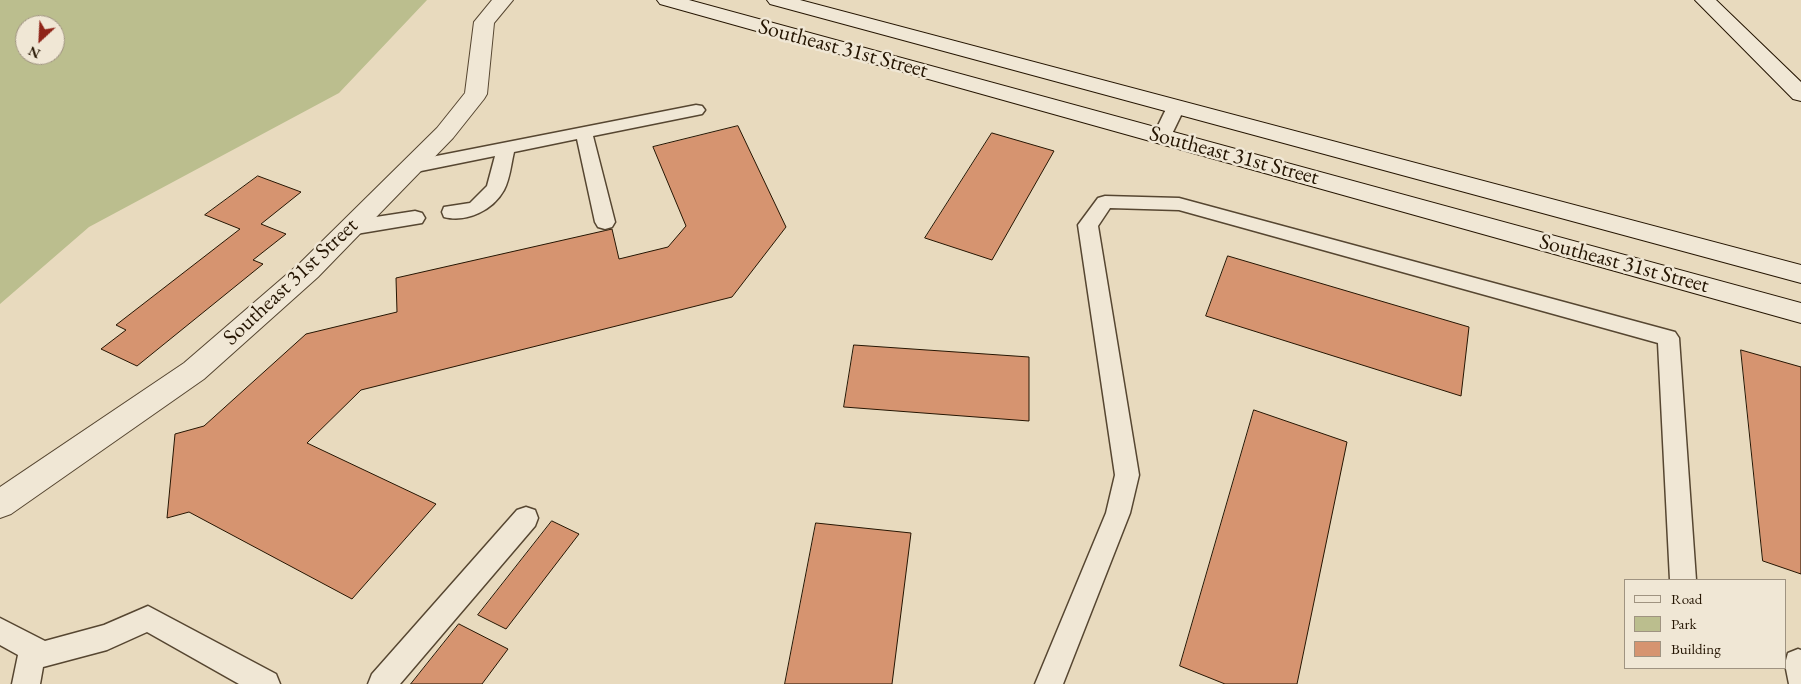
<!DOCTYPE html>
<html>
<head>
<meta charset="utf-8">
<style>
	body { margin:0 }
	#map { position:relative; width:1801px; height:684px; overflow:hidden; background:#e8dabe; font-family:"EB Garamond",serif }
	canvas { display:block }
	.legend { position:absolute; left:1624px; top:579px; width:162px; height:90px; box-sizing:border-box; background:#f0e7d5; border:1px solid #9f9381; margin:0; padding:6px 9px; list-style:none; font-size:15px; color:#251502 }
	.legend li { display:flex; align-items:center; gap:10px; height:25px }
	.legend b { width:25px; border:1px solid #9f9381 }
	.north { position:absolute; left:15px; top:15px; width:50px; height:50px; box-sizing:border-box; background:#f0e7d5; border:1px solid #9f9381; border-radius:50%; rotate:205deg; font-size:14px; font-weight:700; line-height:20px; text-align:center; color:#251502 }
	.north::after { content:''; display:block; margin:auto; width:18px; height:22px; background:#8f2418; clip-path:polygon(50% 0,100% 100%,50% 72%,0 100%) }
</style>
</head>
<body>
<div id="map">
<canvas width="1801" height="684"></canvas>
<ul class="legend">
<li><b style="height:6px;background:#f0e7d5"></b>Road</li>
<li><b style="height:14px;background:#bbbe8e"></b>Park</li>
<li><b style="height:14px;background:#d69470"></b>Building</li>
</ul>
<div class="north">N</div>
</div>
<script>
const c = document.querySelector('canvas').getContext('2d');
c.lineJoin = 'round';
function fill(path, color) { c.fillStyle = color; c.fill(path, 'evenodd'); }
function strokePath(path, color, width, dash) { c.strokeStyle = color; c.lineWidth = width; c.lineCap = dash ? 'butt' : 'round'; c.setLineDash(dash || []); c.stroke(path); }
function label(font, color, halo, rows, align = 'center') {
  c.font = font + ' "EB Garamond",serif'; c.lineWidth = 5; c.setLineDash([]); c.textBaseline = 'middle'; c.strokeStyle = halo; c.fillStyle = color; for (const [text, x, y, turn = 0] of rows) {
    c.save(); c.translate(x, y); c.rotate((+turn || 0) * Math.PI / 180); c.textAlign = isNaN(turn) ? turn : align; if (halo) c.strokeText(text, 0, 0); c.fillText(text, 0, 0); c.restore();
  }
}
fill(new Path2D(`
	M0,0H427L339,93L89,227L0,304ZM25,25H55V55H25Z`), '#bbbe8e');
const building = new Path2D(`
	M738,126L786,227L732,297L361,390L307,443L436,504L352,599L189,512L167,518L175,434L204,426L306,334L397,312L396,278L612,229L619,259L668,247L686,226L653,147Z
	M992,133L1054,151L992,260L925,238Z
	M258,176L301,192L261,224L286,234L253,260L263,264L137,366L101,349L126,330L116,325L240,229L205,215Z
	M1228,256L1469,327L1461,396L1206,316Z
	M854,345L1029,357V421L844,407Z
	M1741,350L1801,367V574L1763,561Z
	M1254,410L1347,442L1297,684H1225L1180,666Z
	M552,521L579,534L506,629L478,615Z
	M816,523L911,533L892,684H785Z
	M459,624L508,649L482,684H411Z`);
fill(building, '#d69470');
strokePath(building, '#251502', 1);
const lane = new Path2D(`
	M1176,102L1182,103L1185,107L1171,136L1168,140L1162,142L1156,140L1153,136L1167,107L1170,103Z
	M696,105L702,106L705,110L702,114L593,136L615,222L612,227L605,229L598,227L595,222L577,139L514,152C511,164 510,179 504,190C493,210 467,223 444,217L442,212L444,207L470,203L487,186L495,156L411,173L405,171L402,167L405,163L411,161Z
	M1105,196L1179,198L1675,332L1679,338L1696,580H1670L1658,343L1179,210L1110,208L1098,226L1139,475L1130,513L1063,684H1035L1106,513L1115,475L1078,225L1098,198Z
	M415,211L422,213L425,218L422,223L350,235L343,233L340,228L343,223L350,221Z
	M526,507L535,510L538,518L535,526L400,684H368L372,674L517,510Z
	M148,606L276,674L280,684H239L147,632L107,650L43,667L40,684H12L18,655L0,645V618L45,641L104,625Z
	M1798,649L1801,650V684H1789L1785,664L1788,653Z`);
const street = new Path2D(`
	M492,0H513L494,23L487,94L484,99L453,138L318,277L204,379L11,514L0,518V487L184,363L300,263L437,128L465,93L474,22Z`);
const secondary = new Path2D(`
	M657,0H689L1801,303V323L660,4Z
	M767,0H800L1801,265V283L770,4Z
	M1695,0H1716L1801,82V101L1793,99Z`);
strokePath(lane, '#564631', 3);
strokePath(street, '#564631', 2);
strokePath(secondary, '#251502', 2);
fill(lane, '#f0e7d5');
fill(street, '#f0e7d5');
fill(secondary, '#f0e7d5');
label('22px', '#251502', '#f0e7d5', [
	["Southeast 31st Street",843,49,15],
	["Southeast 31st Street",1234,156,15],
	["Southeast 31st Street",1624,264,15],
	["Southeast 31st Street",291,282,-43]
]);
</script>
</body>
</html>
